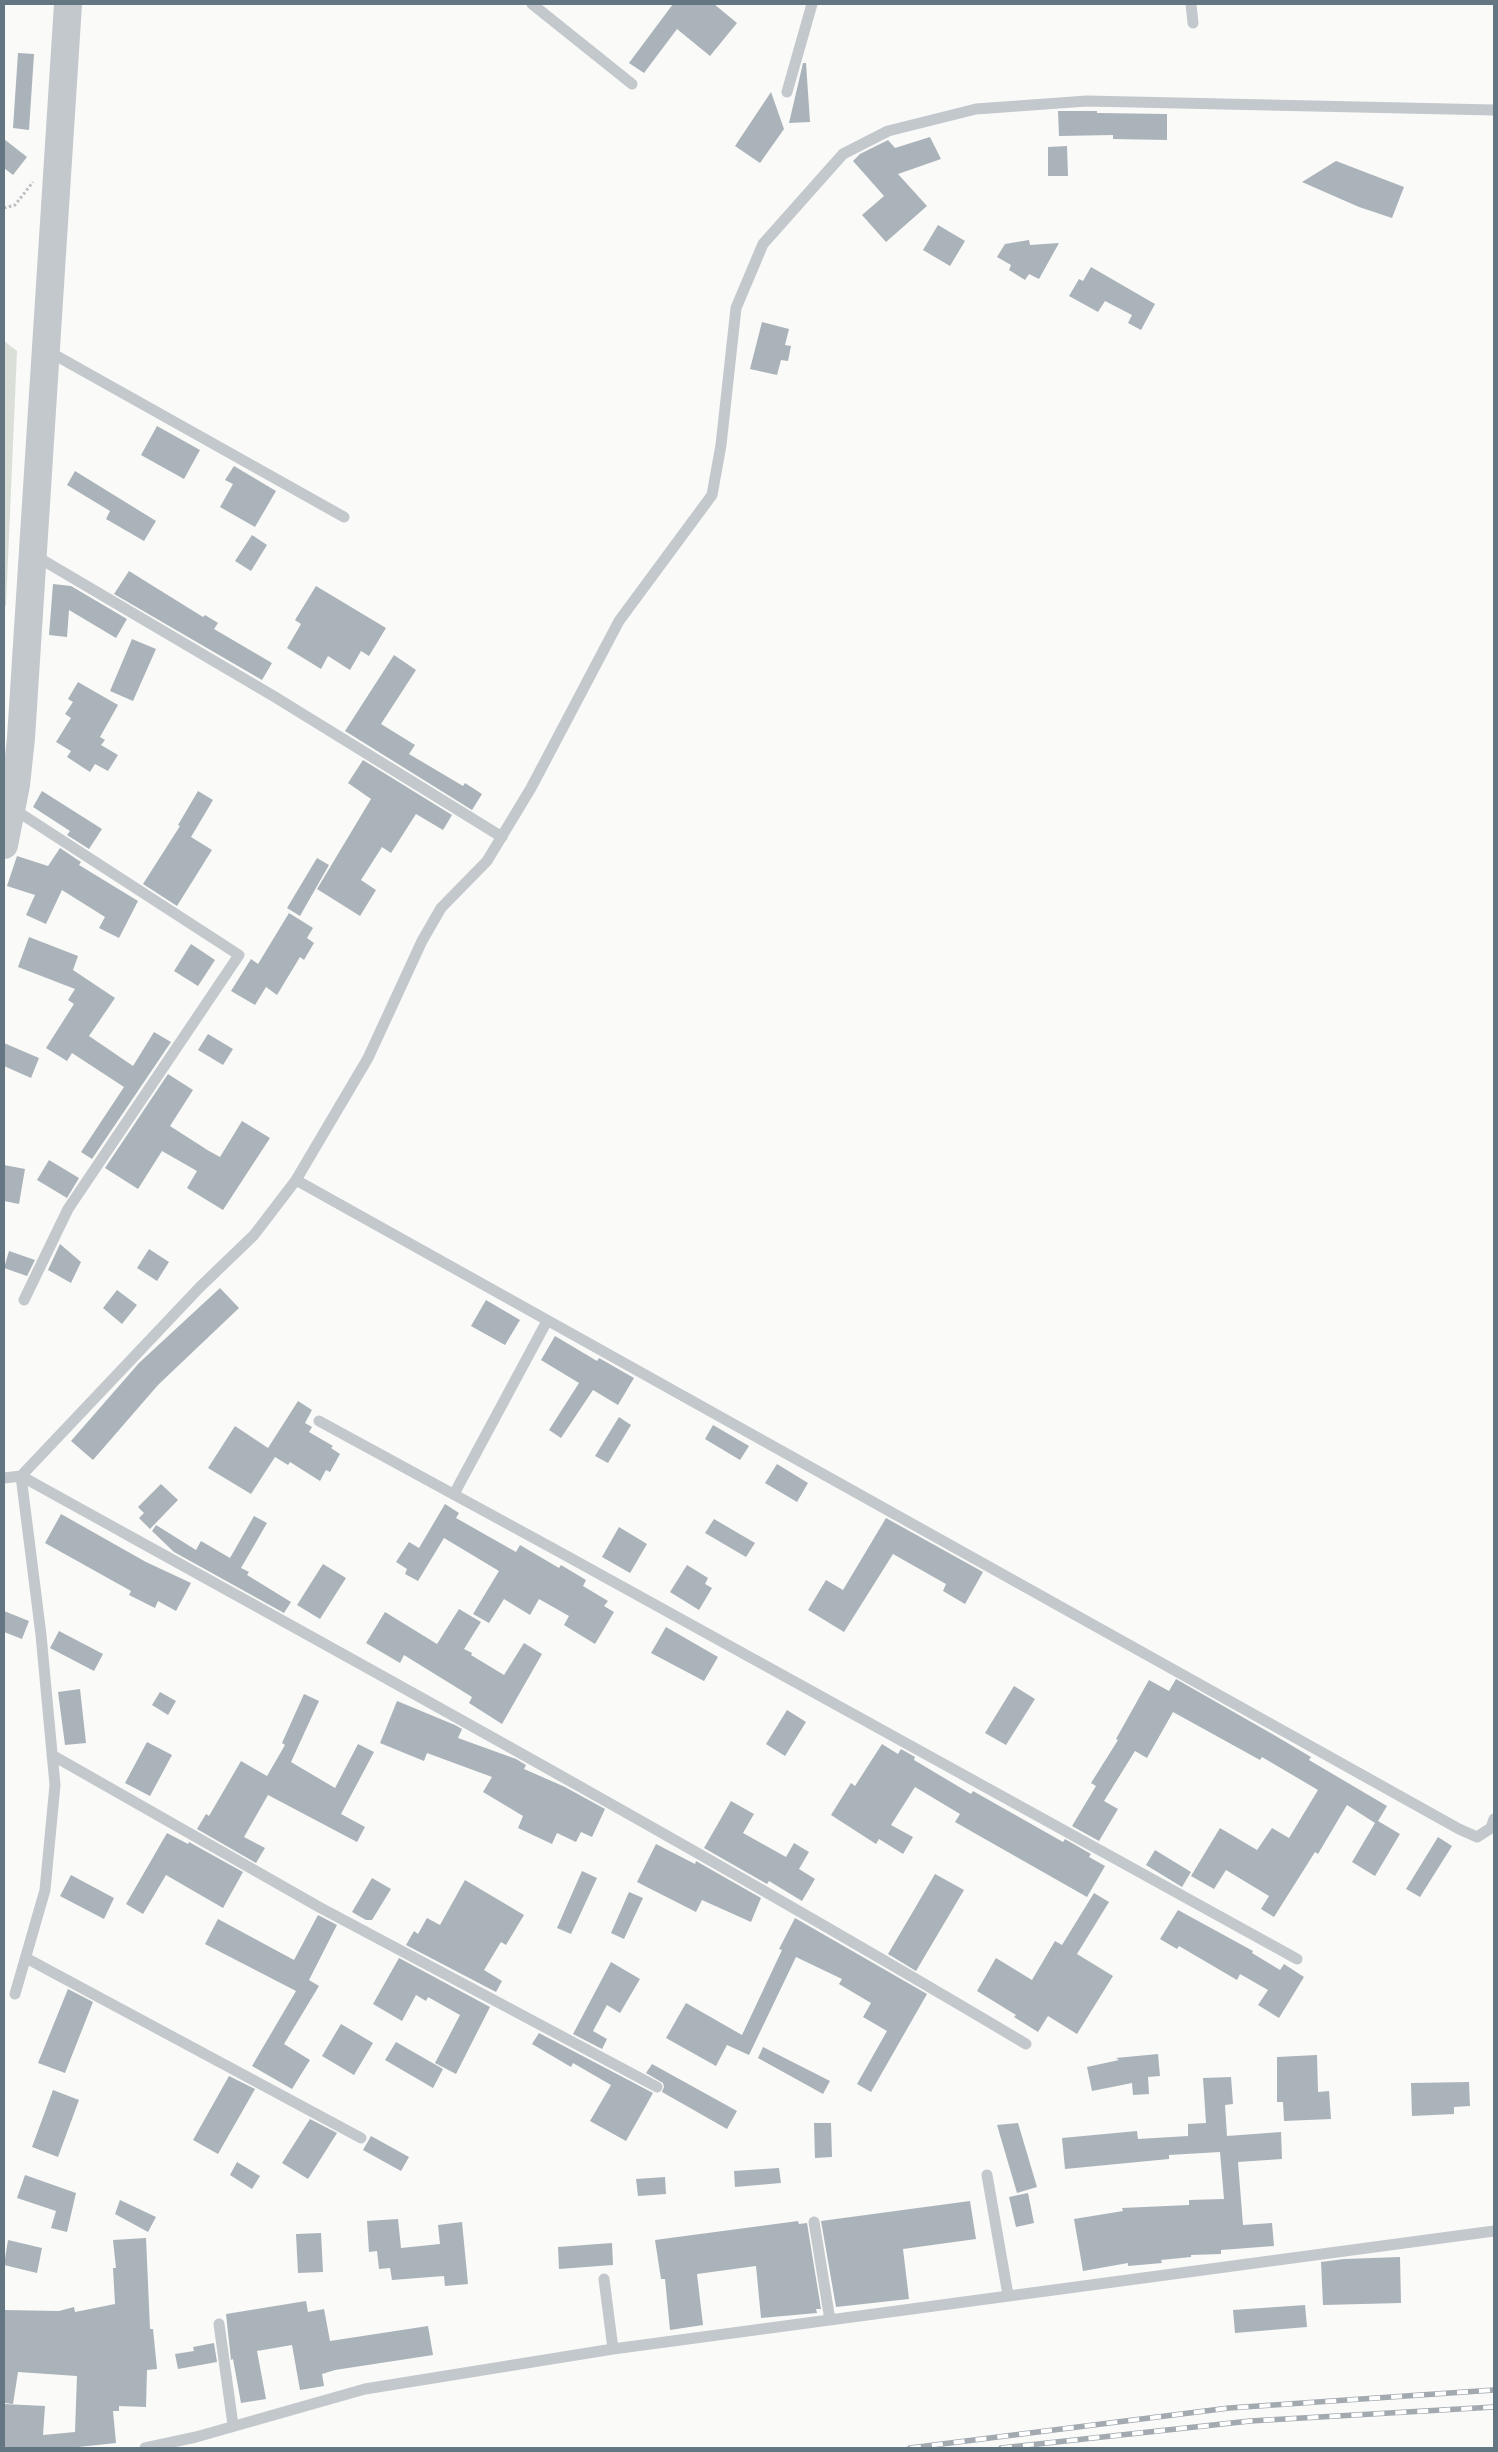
<!DOCTYPE html>
<html>
<head>
<meta charset="utf-8">
<style>
	body { margin:0 }
	#map { position:relative; width:1498px; height:2452px; overflow:hidden; background:#fafaf8; font-family:Montserrat,sans-serif }
	canvas { display:block }
	.frame { position:absolute; inset:0; border:5px solid #657683; pointer-events:none }
</style>
</head>
<body>
<div id="map">
<canvas width="1498" height="2452"></canvas>
<div class="frame"></div>
</div>
<script>
const c = document.querySelector('canvas').getContext('2d');
c.lineJoin = 'round';
function fill(path, color) { c.fillStyle = color; c.fill(path, 'evenodd'); }
function strokePath(path, color, width, dash) { c.strokeStyle = color; c.lineWidth = width; c.lineCap = dash ? 'butt' : 'round'; c.setLineDash(dash || []); c.stroke(path); }
fill(new Path2D(`
	M4,341L17,351L6,605L4,609Z`), '#dadfd7');
fill(new Path2D(`
	M673,4H714L737,23L710,56L677,29L644,73L629,63Z
	M18,53L34,54L29,130L13,128Z
	M803,63H806L810,122L789,123Z
	M771,92L784,129L760,163L735,146Z
	M1058,111H1097V113L1167,114V140L1113,139V135L1059,136Z
	M930,137L941,159L898,174L927,206L886,242L862,215L884,196L853,161L860,154L888,140L895,148Z
	M4,139L27,157L13,175L4,168Z
	M1067,146L1068,176H1048V147Z
	M1336,161L1404,187L1392,218L1359,207L1302,182Z
	M938,225L965,241L950,266L923,250Z
	M1029,240L1030,245L1059,243L1039,279L1029,274L1025,280L1009,270L1011,265L997,257L1005,244Z
	M1091,267L1155,304L1141,330L1128,323L1132,315L1105,301L1098,312L1069,296L1079,279L1083,281Z
	M762,322L789,329L785,345L791,346L788,361L781,360L777,375L750,369Z
	M157,426L200,450L184,479L141,455Z
	M234,466L276,491L255,527L220,507L233,484L225,480Z
	M75,471L156,521L144,541L106,519L110,511L67,485Z
	M252,535L267,545L251,571L235,561Z
	M129,571L203,617L205,615L218,623L214,629L272,663L262,680L114,594Z
	M53,584L71,586L127,619L116,638L69,610L67,637L49,635Z
	M316,586L386,628L369,656L361,651L350,670L328,656L321,669L287,648L301,624L295,620Z
	M132,639L156,649L133,701L110,691Z
	M394,655L416,670L381,724L415,745L409,754L463,786L465,783L482,794L472,810L345,731Z
	M78,682L118,705L100,737L105,740L101,745L118,755L108,771L95,764L90,772L67,757L71,751L56,742L71,718L65,714L73,702L68,699Z
	M363,760L452,815L443,830L416,814L391,853L382,847L361,880L376,890L360,916L317,889L371,799L348,783Z
	M42,791L102,829L89,849L67,835L70,831L33,807Z
	M198,791L213,800L191,837L212,850L177,906L143,884L180,826L178,825Z
	M60,848L81,862L79,865L138,901L119,938L99,928L105,917L62,890L46,924L26,915L35,895L7,886L17,856L48,866Z
	M317,858L329,865L300,916L287,908Z
	M289,913L313,928L307,938L314,943L304,960L300,957L277,995L266,987L255,1005L231,991L251,959L258,964Z
	M29,937L78,956L73,970L115,998L89,1036L133,1066L154,1032L171,1042L92,1159L81,1152L124,1087L72,1053L67,1061L46,1048L74,1004L68,1000L75,989L18,967Z
	M191,944L215,960L198,986L174,971Z
	M208,1034L233,1049L223,1065L198,1050Z
	M4,1043L39,1058L31,1078L4,1066Z
	M168,1074L193,1090L170,1126L209,1151L220,1157L242,1121L270,1138L223,1210L187,1188L197,1171L162,1151L138,1189L105,1168Z
	M49,1160L79,1178L67,1198L37,1180Z
	M4,1165L25,1169L19,1204L4,1201Z
	M60,1244L81,1262L71,1283L48,1270Z
	M149,1249L169,1262L157,1281L137,1268Z
	M9,1251L35,1260L27,1276L4,1268Z
	M220,1288L239,1308L158,1385L93,1460L71,1441L139,1363Z
	M117,1290L137,1305L122,1324L103,1308Z
	M486,1300L520,1320L505,1345L471,1326Z
	M555,1336L597,1361L599,1358L634,1378L618,1405L593,1390L561,1438L549,1430L579,1383L541,1360Z
	M298,1401L312,1410L305,1423L312,1427L309,1432L333,1446L331,1448L340,1454L330,1472L326,1470L320,1481L290,1462L288,1465L275,1457L251,1494L208,1468L235,1426L268,1448Z
	M619,1417L631,1425L608,1463L595,1456Z
	M713,1425L749,1446L740,1460L705,1439Z
	M777,1464L808,1483L797,1502L765,1483Z
	M161,1484L178,1500L150,1529L139,1518L144,1513L138,1507Z
	M445,1504L459,1513L456,1518L516,1552L520,1545L559,1568L561,1565L586,1580L583,1586L608,1601L604,1606L614,1612L595,1644L564,1625L569,1616L539,1599L530,1615L504,1599L489,1623L473,1614L499,1571L444,1538L418,1581L405,1574L407,1569L396,1562L409,1542L419,1548Z
	M61,1514L146,1562L191,1583L176,1611L158,1601L155,1608L129,1595L131,1591L45,1543Z
	M254,1516L267,1523L241,1568L249,1572L247,1575L291,1602L284,1613L174,1552L152,1531L156,1525L196,1550L201,1541L230,1558Z
	M886,1518L983,1572L965,1604L943,1591L946,1584L893,1554L844,1632L808,1610L826,1580L843,1590Z
	M714,1519L755,1543L746,1557L705,1533Z
	M619,1527L647,1544L630,1573L602,1557Z
	M323,1564L346,1578L320,1619L297,1605Z
	M687,1565L708,1578L705,1584L712,1588L699,1610L670,1592Z
	M459,1609L481,1622L464,1649L472,1653L471,1655L504,1675L524,1643L542,1654L502,1724L469,1703L472,1697L404,1655L400,1663L366,1643L385,1612L437,1644Z
	M4,1611L29,1621L22,1639L4,1632Z
	M666,1627L718,1657L704,1681L651,1653Z
	M59,1631L103,1654L94,1671L50,1648Z
	M1176,1679L1274,1735L1311,1757L1309,1760L1387,1806L1378,1821L1400,1834L1375,1876L1352,1862L1375,1823L1347,1805L1318,1854L1315,1852L1274,1917L1261,1909L1269,1896L1226,1870L1214,1889L1191,1876L1220,1828L1257,1850L1272,1828L1289,1838L1318,1790L1262,1757L1260,1760L1173,1712L1147,1758L1135,1751L1104,1801L1118,1809L1099,1841L1072,1826L1096,1786L1091,1783L1118,1740L1116,1739L1149,1680L1169,1691Z
	M1014,1686L1035,1699L1006,1745L985,1733Z
	M80,1689L86,1743L65,1745L58,1692Z
	M160,1692L176,1701L168,1715L152,1705Z
	M304,1694L319,1701L291,1762L335,1788L358,1744L374,1752L341,1814L365,1827L357,1842L268,1795L244,1837L265,1848L256,1863L197,1829L206,1814L209,1816L241,1761L267,1776L285,1745L282,1743Z
	M397,1701L455,1725L462,1729L458,1738L516,1759L526,1765L524,1769L565,1787L605,1809L592,1837L581,1832L576,1842L557,1833L552,1844L518,1828L523,1816L483,1792L492,1777L427,1753L424,1761L380,1743Z
	M787,1710L806,1722L785,1756L766,1744Z
	M147,1742L172,1755L150,1796L125,1783Z
	M882,1744L898,1754L901,1749L915,1757L914,1760L971,1794L973,1791L1063,1842L1065,1839L1091,1854L1089,1857L1105,1866L1087,1897L955,1822L960,1814L915,1787L891,1825L913,1837L903,1854L879,1839L876,1844L831,1815L851,1783L855,1786Z
	M731,1801L754,1814L743,1833L786,1857L794,1843L809,1852L799,1869L815,1879L802,1901L769,1881L767,1884L704,1848Z
	M167,1833L188,1844L189,1842L243,1872L223,1908L166,1875L143,1914L126,1904Z
	M1438,1837L1452,1846L1420,1897L1406,1889Z
	M656,1844L695,1864L696,1861L761,1898L751,1922L702,1900L696,1912L637,1882Z
	M1155,1850L1191,1872L1182,1887L1146,1865Z
	M582,1871L597,1878L571,1934L557,1928Z
	M935,1874L964,1890L916,1971L888,1954Z
	M71,1875L114,1898L104,1919L60,1896Z
	M372,1878L391,1889L372,1920H366L352,1912Z
	M465,1880L524,1915L506,1945L501,1942L484,1970L502,1981L496,1992L406,1945L414,1931L418,1934L427,1918L440,1925Z
	M629,1892L643,1898L624,1939L611,1933Z
	M1094,1893L1109,1902L1077,1954L1113,1976L1077,2034L1048,2016L1038,2032L1014,2017L1016,2015L977,1991L996,1958L1032,1980L1055,1941L1062,1945Z
	M1178,1910L1253,1951L1252,1953L1280,1970L1284,1964L1304,1977L1279,2018L1258,2005L1268,1990L1240,1974L1237,1980L1179,1946L1177,1949L1160,1939Z
	M318,1915L337,1925L309,1980L319,1986L284,2044L310,2060L292,2089L252,2066L296,1991L205,1944L218,1919L294,1960Z
	M795,1918L927,1994L871,2092L857,2084L887,2031L863,2017L871,2003L839,1984L842,1979L796,1957L749,2055L727,2045L716,2066L666,2038L686,2003L742,2035L782,1950L779,1949Z
	M399,1958L490,2007L456,2074L435,2063L460,2015L428,1997L426,2001L416,1995L402,2021L373,2004Z
	M611,1962L640,1979L620,2013L607,2005L593,2031L607,2039L602,2049L573,2034Z
	M68,1989L93,2002L65,2073L38,2063Z
	M341,2024L373,2043L354,2075L322,2056Z
	M539,2033L653,2093L626,2141L590,2121L611,2085L573,2063L571,2067L532,2044Z
	M396,2042L443,2069L433,2088L385,2060Z
	M763,2047L830,2081L823,2094L758,2058Z
	M1158,2054L1160,2076L1148,2077L1149,2094L1133,2095L1132,2083L1092,2091L1087,2067L1119,2060L1116,2058Z
	M1317,2055L1318,2092L1329,2091L1331,2119L1284,2121L1283,2102H1277V2057Z
	M652,2064L737,2111L727,2129L662,2092L664,2087L663,2083L646,2073Z
	M229,2076L255,2089L218,2154L193,2140Z
	M1231,2077L1233,2104L1225,2105L1227,2136L1281,2132L1282,2159L1238,2162L1243,2225L1272,2223L1274,2246L1221,2250V2254L1191,2255V2257L1161,2260L1162,2263L1128,2266V2263L1083,2271L1074,2219L1123,2211L1122,2208L1189,2205V2200L1224,2199L1220,2152L1169,2155V2159L1065,2169L1062,2138L1137,2131L1138,2139L1188,2136V2124L1206,2123L1203,2078Z
	M1469,2082L1470,2106L1454,2107V2114L1412,2116L1411,2083Z
	M53,2090L79,2100L58,2157L32,2147Z
	M310,2119L337,2133L308,2179L282,2163Z
	M814,2123H831L832,2157L815,2158Z
	M1018,2123L1037,2187L1017,2193L997,2125Z
	M371,2136L409,2157L401,2171L363,2150Z
	M237,2162L260,2176L252,2189L230,2175Z
	M779,2168L781,2183L735,2187L734,2171Z
	M25,2175L76,2193L67,2232L51,2228L56,2211L17,2198Z
	M665,2177L666,2194L638,2196L636,2179Z
	M1028,2193L1034,2223L1016,2227L1009,2197Z
	M120,2200L156,2217L148,2232L115,2214Z
	M970,2201L976,2239L903,2249L909,2299L836,2307L821,2221Z
	M398,2219L401,2248L440,2244L438,2225L462,2222L468,2284L445,2286L444,2276L392,2280L390,2268L379,2269L377,2251L369,2252L367,2221Z
	M798,2221L799,2224L807,2223L821,2309H816L817,2313L761,2318L756,2266L697,2274L703,2325L670,2330L665,2279H661L655,2240Z
	M321,2233L323,2272L298,2273L296,2234Z
	M146,2238L150,2329H153L157,2369L147,2370L146,2407L119,2406V2411H113L116,2443L69,2448H4V2404L45,2406L43,2435L75,2432L77,2376L18,2372L13,2404L4,2403V2310L59,2311L74,2307L75,2312L115,2304L113,2268H116L113,2240Z
	M8,2240L42,2248L37,2273L4,2265Z
	M612,2243L613,2265L559,2269L558,2247Z
	M1400,2257L1401,2303L1323,2305L1321,2262L1344,2259Z
	M306,2301L308,2312L324,2309L330,2341L428,2326L433,2355L335,2370L322,2374L324,2386L300,2390L292,2345L257,2351L266,2399L241,2403L233,2359L231,2360L226,2314Z
	M1305,2305L1307,2327L1235,2333L1233,2310Z
	M214,2343L217,2362L178,2369L175,2354L194,2351L193,2347Z`), '#aab3b9');
strokePath(new Path2D(`
	M4,208L15,205L33,182`), '#bbbfc2', 3, [2.5, 2.5]);
strokePath(new Path2D(`
	M532,4L632,84
	M1191,4L1193,23
	M787,92L812,4
	M46,350L344,517
	M34,555L275,697L502,837
	M12,808L239,955L68,1209L24,1300
	M296,1180L368,1058L422,941L441,908L487,861L531,788L619,621L712,495L721,445L736,308L763,244L843,154L888,131L976,109L1087,101L1494,110
	M319,1421L554,1549L1297,1959
	M4,1478L21,1476C357,1662 695,1847 1026,2044
	M454,1494L547,1321
	M52,1755L319,1907L657,2087
	M26,1958L361,2138
	M15,1994L45,1890L55,1785L41,1635L21,1476L200,1287L254,1235L296,1180L1459,1829L1477,1837L1491,1828L1494,1819
	M987,2175L1008,2295
	M814,2222L830,2320
	M604,2279L613,2349
	M219,2324L233,2425
	M145,2448L196,2437L365,2389L613,2349L1494,2231`), '#c3c8cc', 11);
strokePath(new Path2D(`
	M4,845L16,785L21,738L68,4`), '#c3c8cc', 28);
const rail = new Path2D(`
	M910,2448L1229,2408L1494,2390
	M1001,2448L1250,2421L1494,2407`);
strokePath(rail, '#a2aab0', 5.5);
strokePath(rail, '#fff', 4, [11]);
</script>
</body>
</html>
